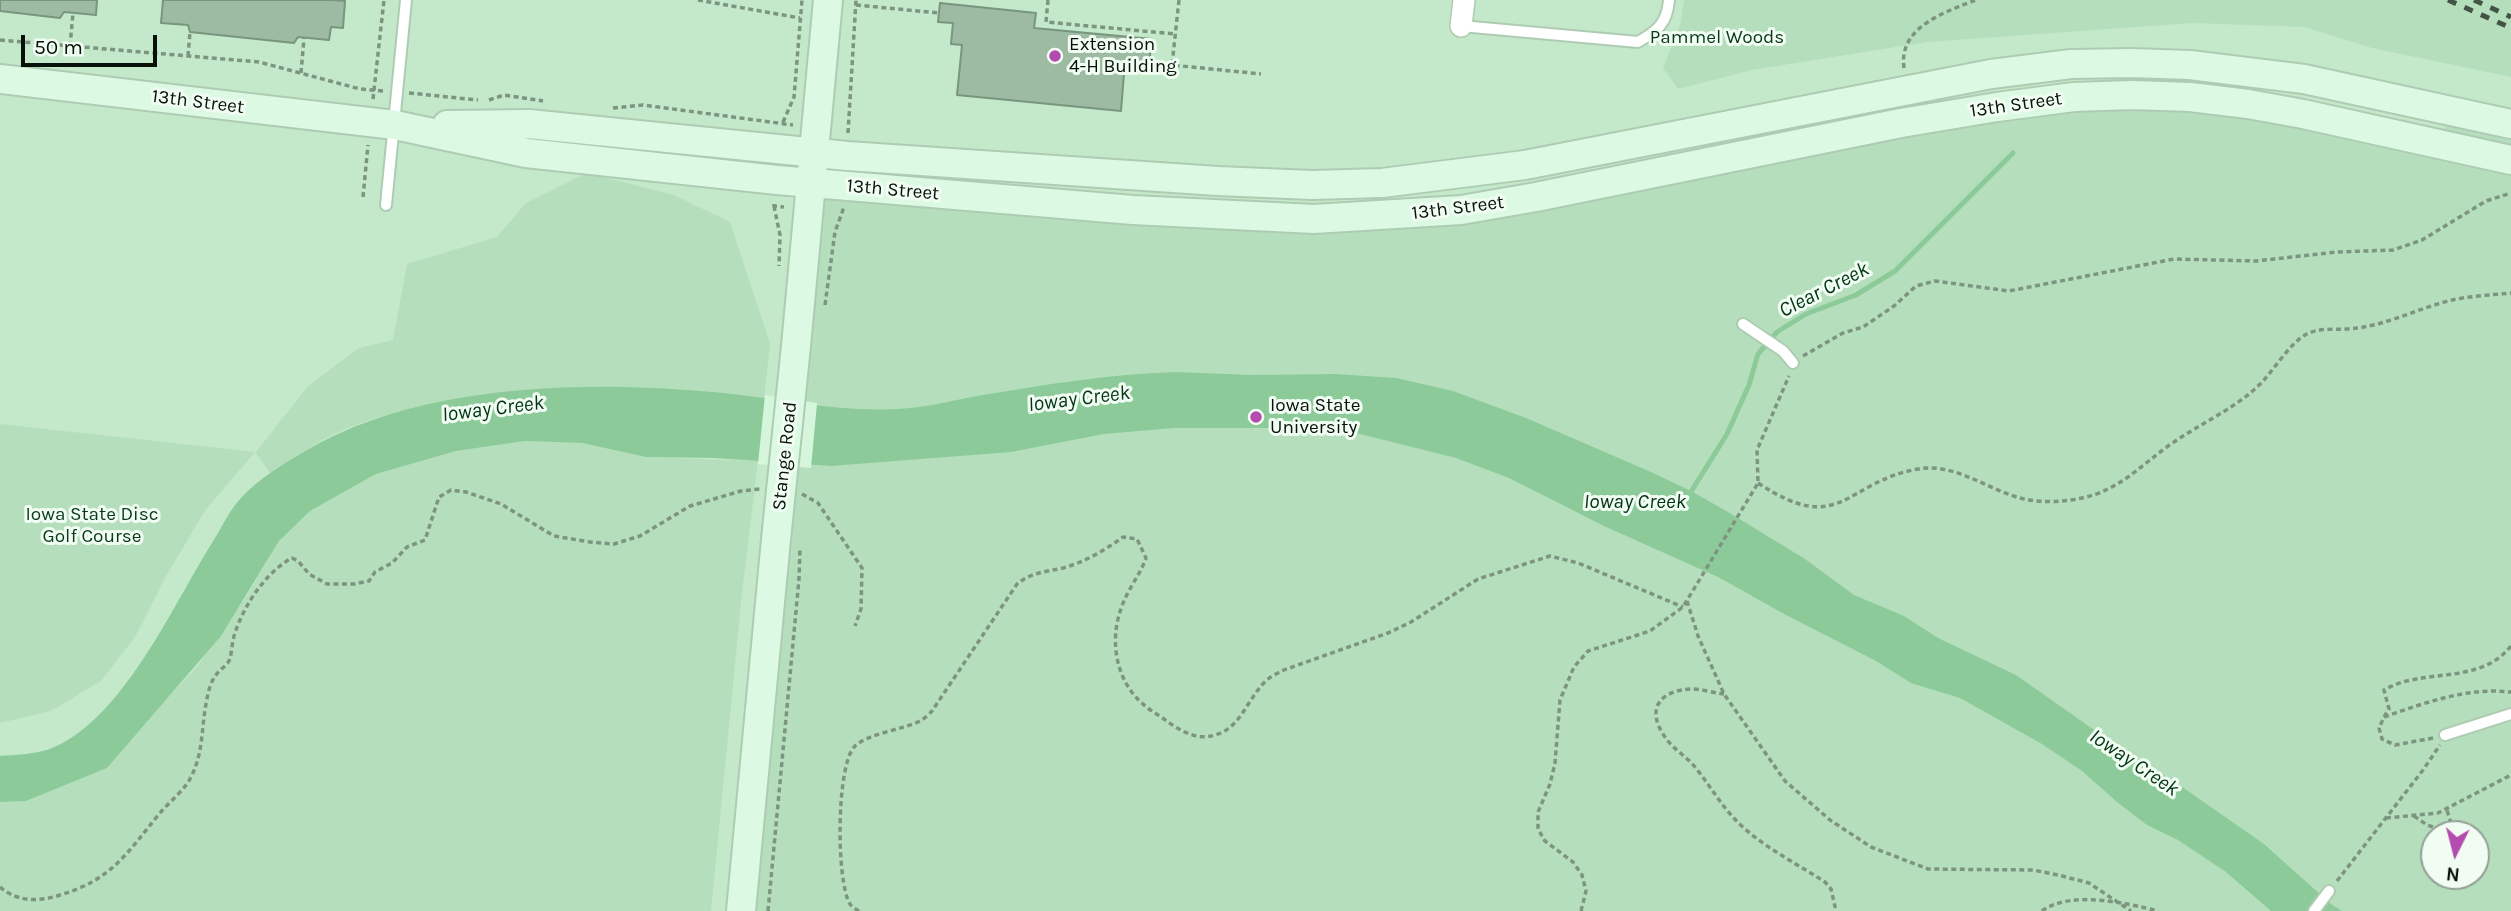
<!DOCTYPE html>
<html>
<head>
<meta charset="utf-8">
<style>
	body { margin:0 }
	#map { position:relative; width:2511px; height:911px; overflow:hidden; background:#d6f6db; font-family:Karla,sans-serif }
	canvas { display:block }
	.north { position:absolute; left:2420px; top:820px; width:70px; height:70px; box-sizing:border-box; background:#f1fdf3; border:2px solid #939f95; border-radius:50%; rotate:186deg; font-size:19px; font-weight:700; line-height:28px; text-align:center; color:#071109 }
	.north::after { content:''; display:block; margin:auto; width:24px; height:32px; background:#b44bae; clip-path:polygon(50% 0,100% 100%,50% 72%,0 100%) }
	.scale { position:absolute; left:21px; top:35px; width:136px; height:32px; box-sizing:border-box; border:4px solid #071109; border-top:0; padding-left:9px; font-size:21px; line-height:24px; white-space:nowrap; color:#071109; -webkit-text-stroke:5px #f1fdf3; paint-order:stroke }
</style>
</head>
<body>
<div id="map">
<canvas width="2511" height="911"></canvas>
<div class="north">N</div>
<div class="scale">50 m</div>
</div>
<script>
const c = document.querySelector('canvas').getContext('2d');
c.lineJoin = 'round';
function fill(path, color) { c.fillStyle = color; c.fill(path, 'evenodd'); }
function strokePath(path, color, width, dash) { c.strokeStyle = color; c.lineWidth = width; c.lineCap = dash ? 'butt' : 'round'; c.setLineDash(dash || []); c.stroke(path); }
function label(font, color, halo, rows, align = 'center') {
  c.font = font + ' Karla,sans-serif'; c.lineWidth = 6; c.setLineDash([]); c.textBaseline = 'middle'; c.strokeStyle = halo; c.fillStyle = color; for (const [text, x, y, turn = 0] of rows) {
    c.save(); c.translate(x, y); c.rotate((+turn || 0) * Math.PI / 180); c.textAlign = isNaN(turn) ? turn : align; if (halo) c.strokeText(text, 0, 0); c.fillText(text, 0, 0); c.restore();
  }
}
fill(new Path2D(`
	M0,0H2511V911H0ZM2434,834H2476V876H2434Z`), '#c3e9ca');
fill(new Path2D(`
	M1684,0H2511V77L2372,48L2304,27L2192,23L1927,42L1752,70L1678,89L1663,68L1680,26Z
	M2182,108L2283,119L2345,139L2511,175V911H741L811,184L844,202L857,200L1309,229L1901,134L2074,109ZM2434,834H2476V876H2434Z
	M2447,121L2511,135V147L2444,133Z
	M587,173L674,195L730,222L770,344L764,399C658,385 551,382 446,402C414,408 384,414 353,426C324,437 296,456 270,473L255,452L206,509L166,576L135,637L101,681L51,711L0,723V424L256,452L308,386L359,348L393,340L407,264L497,237L526,203Z
	M525,441L582,443L646,457L758,461L742,593L711,911H0V802L26,801L107,768L136,731L196,668L248,594L279,541L310,511L376,474L456,451Z`), '#b5dfbc');
fill(new Path2D(`
	M1176,372L1252,375L1336,374L1396,378L1453,391L1526,418L1651,472L1691,491L1728,512L1805,559L1854,595L1904,616L1938,638L2016,675L2107,739L2175,782L2264,844L2331,904L2342,911H2271L2226,872L2178,840L2147,825L2117,802L2082,771L2042,744L1960,698L1911,683L1876,661L1786,615L1718,577L1604,526L1509,478L1456,458L1336,428H1174L1104,434L1011,452L831,466L714,458L646,457L582,443L525,441L456,451L376,474L310,511L279,541L221,636L107,768L26,801L0,802V756C14,755 33,754 47,750C122,724 174,602 215,538C223,525 230,510 240,499C258,479 282,465 305,451C422,382 591,380 724,393C781,399 838,412 897,409C924,408 950,401 977,396C1043,385 1109,374 1176,372Z`), '#8ccb99');
fill(new Path2D(`
	M765,395L817,403L811,468L758,464Z`), '#d6f6db');
strokePath(new Path2D(`
	M1689,495L1727,434L1749,385L1758,354L1777,332L1806,314L1856,295L1895,271L2013,153`), '#8ccb99', 5);
const building = new Path2D(`
	M0,0H97L96,15L64,12L60,18L0,11Z
	M163,0H332L345,1L343,28L331,27L329,40L298,37L294,43L190,32L188,25L161,23Z
	M940,3L1036,13L1034,28L1152,39L1149,64L1125,61L1121,111L957,95L962,45L951,44L953,23L938,22Z`);
fill(building, '#9dbba2');
strokePath(building, '#78957d', 2);
const service = new Path2D(`
	M1461,26L1638,42C1657,31 1667,24 1669,0
	M386,205L406,0
	M1743,324L1783,351L1793,363
	M2445,735L2511,714
	M2314,911L2329,891`);
const minor = new Path2D(`
	M1461,26L1464,0`);
const secondary = new Path2D(`
	M0,79L395,125L526,153L777,180L1133,210L1314,219L1461,210L1536,197L1901,123L1997,107L2074,97L2132,95L2190,97L2248,104L2303,114L2511,160
	M447,125L529,124L847,156L1218,181L1312,185L1382,183L1525,165L1991,74L2071,64L2131,63L2190,65L2304,79L2511,124
	M796,346L828,0
	M741,911L776,539`);
strokePath(service, '#aeccb3', 14);
strokePath(minor, '#aeccb3', 24);
strokePath(secondary, '#aeccb3', 32);
strokePath(new Path2D(`
	M698,0L800,18
	M1048,0L1046,22L1175,34
	M1179,0L1172,65L1261,74
	M856,5L939,13
	M0,40L259,62L360,89L384,91
	M70,46L73,13
	M188,56L190,32
	M1904,68C1898,27 1945,12 1976,0
	M301,73L304,38
	M409,93L478,100
	M373,99L384,0
	M489,100L504,95L543,101
	M613,108L643,105L793,125
	M783,122L794,97L802,0
	M848,133L856,0
	M363,197L368,145
	M774,204V206L784,207
	M774,206L780,235L779,266
	M825,305L835,232L844,207
	M1803,356L1843,333L1863,327L1894,306L1916,286L1935,281L2009,291L2174,259L2256,261L2337,252L2393,250L2422,240L2486,201L2511,193
	M1758,483C1841,538 1844,482 1918,469C1955,462 1989,491 2024,499C2042,503 2064,502 2082,498C2120,490 2141,465 2171,444C2198,425 2230,411 2255,389C2272,374 2287,346 2305,335C2320,326 2341,331 2357,328C2389,324 2417,309 2448,301C2468,296 2491,295 2511,293
	M802,494L818,503L862,568L861,609L855,626
	M1687,601L1698,636L1724,694L1785,781L1830,820L1871,847L1928,869L2033,870L2058,875L2089,883L2131,911
	M1724,694C1714,693 1702,689 1692,689C1660,690 1645,709 1665,737C1673,749 1686,756 1695,767C1712,788 1724,811 1745,829C1769,850 1799,865 1825,882L1831,889L1836,911
	M2384,717L2389,709L2384,690C2423,667 2479,686 2511,646
	M2433,738L2395,745L2382,739L2379,728L2384,717C2425,703 2466,687 2511,692
	M2414,816L2427,825L2442,830L2451,823L2446,807
	M2386,818L2438,813L2511,775
	M2337,881L2423,770L2440,745
	M0,887C17,902 39,902 60,895C113,879 126,854 160,813C169,802 185,790 191,777C204,752 201,726 207,699C208,692 211,681 216,675C220,669 227,666 230,659C232,651 232,641 235,633C244,605 266,572 292,558L298,561L309,574L327,584H354L369,581L375,572L392,563L407,547L425,540L439,497L451,490L466,492L501,504L554,536L590,542L614,544L640,536L690,506L741,491L760,489
	M768,911L799,579L800,547
	M859,911C857,910 851,906 850,904C836,882 836,764 855,746C869,733 902,730 920,721C924,719 929,714 932,711L1017,584C1032,572 1045,572 1063,568C1085,562 1105,550 1123,537L1137,539L1146,558C1140,575 1128,589 1122,606C1109,639 1115,680 1143,704C1149,710 1157,714 1164,719C1180,731 1198,742 1218,734C1242,726 1249,695 1268,679C1271,676 1277,674 1281,671L1388,633L1411,622L1478,579L1550,556L1578,563L1683,607
	M1581,911L1586,891L1582,875L1573,862L1545,841L1538,829V812L1550,784L1555,763L1560,700L1574,667L1588,651L1650,631L1683,607L1758,483L1757,450L1789,376
	M2042,911C2071,890 2126,903 2158,911`), '#7d9481', 3.5, [5, 3.5]);
strokePath(service, '#fff', 10);
strokePath(minor, '#fff', 21);
strokePath(secondary, '#dcfae3', 28);
strokePath(new Path2D(`
	M2448,0L2511,28
	M2474,0L2511,17`), '#435446', 5, [9, 9]);
const secondaryBridge = new Path2D(`
	M776,539L796,346`);
strokePath(secondaryBridge, '#aeccb3', 32, []);
strokePath(secondaryBridge, '#dcfae3', 28);
for (const [x, y, r, color] of [
	[1055,56,7,"#b44bae"],
	[1256,417,7,"#b44bae"]
]) { const dot = new Path2D(); dot.arc(x, y, r, 0, 2 * Math.PI); c.fillStyle = color; c.fill(dot); strokePath(dot, '#f1fdf3', 2.5); }
label('19px', '#093919', '#f1fdf3', [
	["Pammel Woods",1717,38],
	["Iowa State Disc",92,515],
	["Golf Course",92,537]
]);
label('19px', '#071109', '#f1fdf3', [
	["Extension",1069,45],
	["4-H Building",1069,67],
	["Iowa State",1270,406],
	["University",1270,428]
], 'left');
label('19px', '#071109', '#f1fdf3', [
	["13th Street",198,102,7],
	["13th Street",2016,105,-8],
	["13th Street",893,190,5],
	["13th Street",1458,208,-7],
	["Stange Road",785,456,-84]
]);
label('italic 21px', '#033414', '#f1fdf3', [
	["Clear Creek",1824,290,-27],
	["Ioway Creek",1079,399,-7],
	["Ioway Creek",493,409,-7],
	["Ioway Creek",1635,502],
	["Ioway Creek",2134,763,34]
]);
</script>
</body>
</html>
